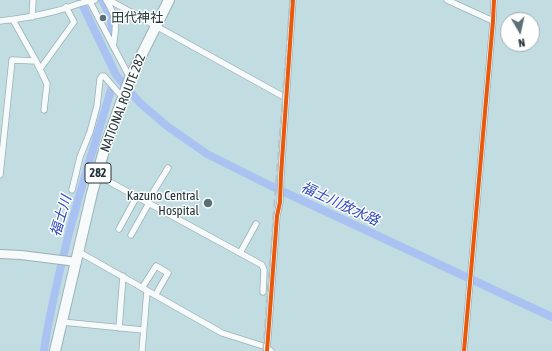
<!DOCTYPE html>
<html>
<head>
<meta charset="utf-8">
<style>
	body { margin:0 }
	#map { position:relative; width:552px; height:351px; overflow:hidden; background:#c2dde2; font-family:"Asap Condensed",sans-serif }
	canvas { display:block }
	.north { position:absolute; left:500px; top:12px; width:40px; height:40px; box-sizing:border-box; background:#fefefe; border:1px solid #a6aeaf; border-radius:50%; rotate:171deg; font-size:11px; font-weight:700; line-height:16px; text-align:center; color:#213538 }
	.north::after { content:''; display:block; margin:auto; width:14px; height:18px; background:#597074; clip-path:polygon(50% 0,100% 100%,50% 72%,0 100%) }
</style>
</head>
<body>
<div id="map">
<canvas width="552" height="351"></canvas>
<div class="north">N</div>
</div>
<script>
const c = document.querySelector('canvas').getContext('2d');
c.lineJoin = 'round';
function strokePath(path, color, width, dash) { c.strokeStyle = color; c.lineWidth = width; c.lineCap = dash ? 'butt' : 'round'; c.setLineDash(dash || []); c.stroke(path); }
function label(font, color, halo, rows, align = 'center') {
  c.font = font + ' "Asap Condensed","Noto Sans JP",sans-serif'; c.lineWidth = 3; c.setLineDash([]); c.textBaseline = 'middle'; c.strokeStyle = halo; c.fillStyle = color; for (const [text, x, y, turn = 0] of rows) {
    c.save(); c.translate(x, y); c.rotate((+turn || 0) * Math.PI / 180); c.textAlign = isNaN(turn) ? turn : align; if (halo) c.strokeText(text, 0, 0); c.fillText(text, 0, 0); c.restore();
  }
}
strokePath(new Path2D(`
	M80,0L116,75L140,103L167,126L207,154L269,185L552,317
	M102,0C109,11 113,23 112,37
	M44,351C47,327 53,302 58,279C72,215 92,153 111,90`), '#aac2f1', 8);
const street = new Path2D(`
	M89,0L130,78
	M106,0C117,17 117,26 113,46
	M109,0L286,98
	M447,0L493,21
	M32,17L33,0
	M13,20L36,61L47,84L44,110
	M0,21C19,19 37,16 56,11C69,8 81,2 95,0
	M40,69L74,22L66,7
	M0,175L12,60L36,61
	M97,175L262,265L264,270L263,292
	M72,190L80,157L90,132L97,106L100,79L102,76H104L123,98
	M147,202L168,168
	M119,229L137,196
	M131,235L149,203
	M79,252L222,333L263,346L271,351
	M240,253L256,224
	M142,288L156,266L168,273L156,294
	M62,322L143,330
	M119,328L123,276
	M142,351L147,291
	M267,351L277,216L280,202L281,175L293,0
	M464,351L493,21L494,0`);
const secondary = new Path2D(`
	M0,254L21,255L77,262`);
const highway = new Path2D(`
	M55,351L92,193L105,147L130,78L169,0`);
strokePath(street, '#9ab0b4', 7);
strokePath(secondary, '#9ab0b4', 10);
strokePath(highway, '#9ab0b4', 12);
strokePath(street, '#f6fafb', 5.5);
strokePath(secondary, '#f6fafb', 8);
strokePath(highway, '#f6fafb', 10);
strokePath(new Path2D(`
	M263,351L290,0`), '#b9c0c2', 1.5, [8, 4]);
strokePath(new Path2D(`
	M267,351L277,216L280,202L281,175L293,0
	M464,351L493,21L494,0`), '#e8590c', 4);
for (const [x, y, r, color] of [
	[103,18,4,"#597074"],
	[208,203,5,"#597074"]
]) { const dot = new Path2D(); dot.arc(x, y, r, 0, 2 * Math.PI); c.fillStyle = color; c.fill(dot); strokePath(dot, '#fefefe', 1.5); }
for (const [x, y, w] of [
	[98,173,26]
]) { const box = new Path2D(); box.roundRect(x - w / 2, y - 10, w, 20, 3); c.fillStyle = '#fefefe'; c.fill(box); strokePath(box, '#213538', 1); }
label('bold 12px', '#213538', null, [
	["282",98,173]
]);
label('13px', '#213538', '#fefefe', [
	["田代神社",111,18],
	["Kazuno Central",199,196,"right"],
	["Hospital",199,211,"right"]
], 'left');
label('13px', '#213538', '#fefefe', [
	["NATIONAL ROUTE 282",123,103,-69]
]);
label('italic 14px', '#2e47bf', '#fefefe', [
	["福士川放水路",340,204,25],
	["福士川",61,216,-74]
]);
</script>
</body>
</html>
